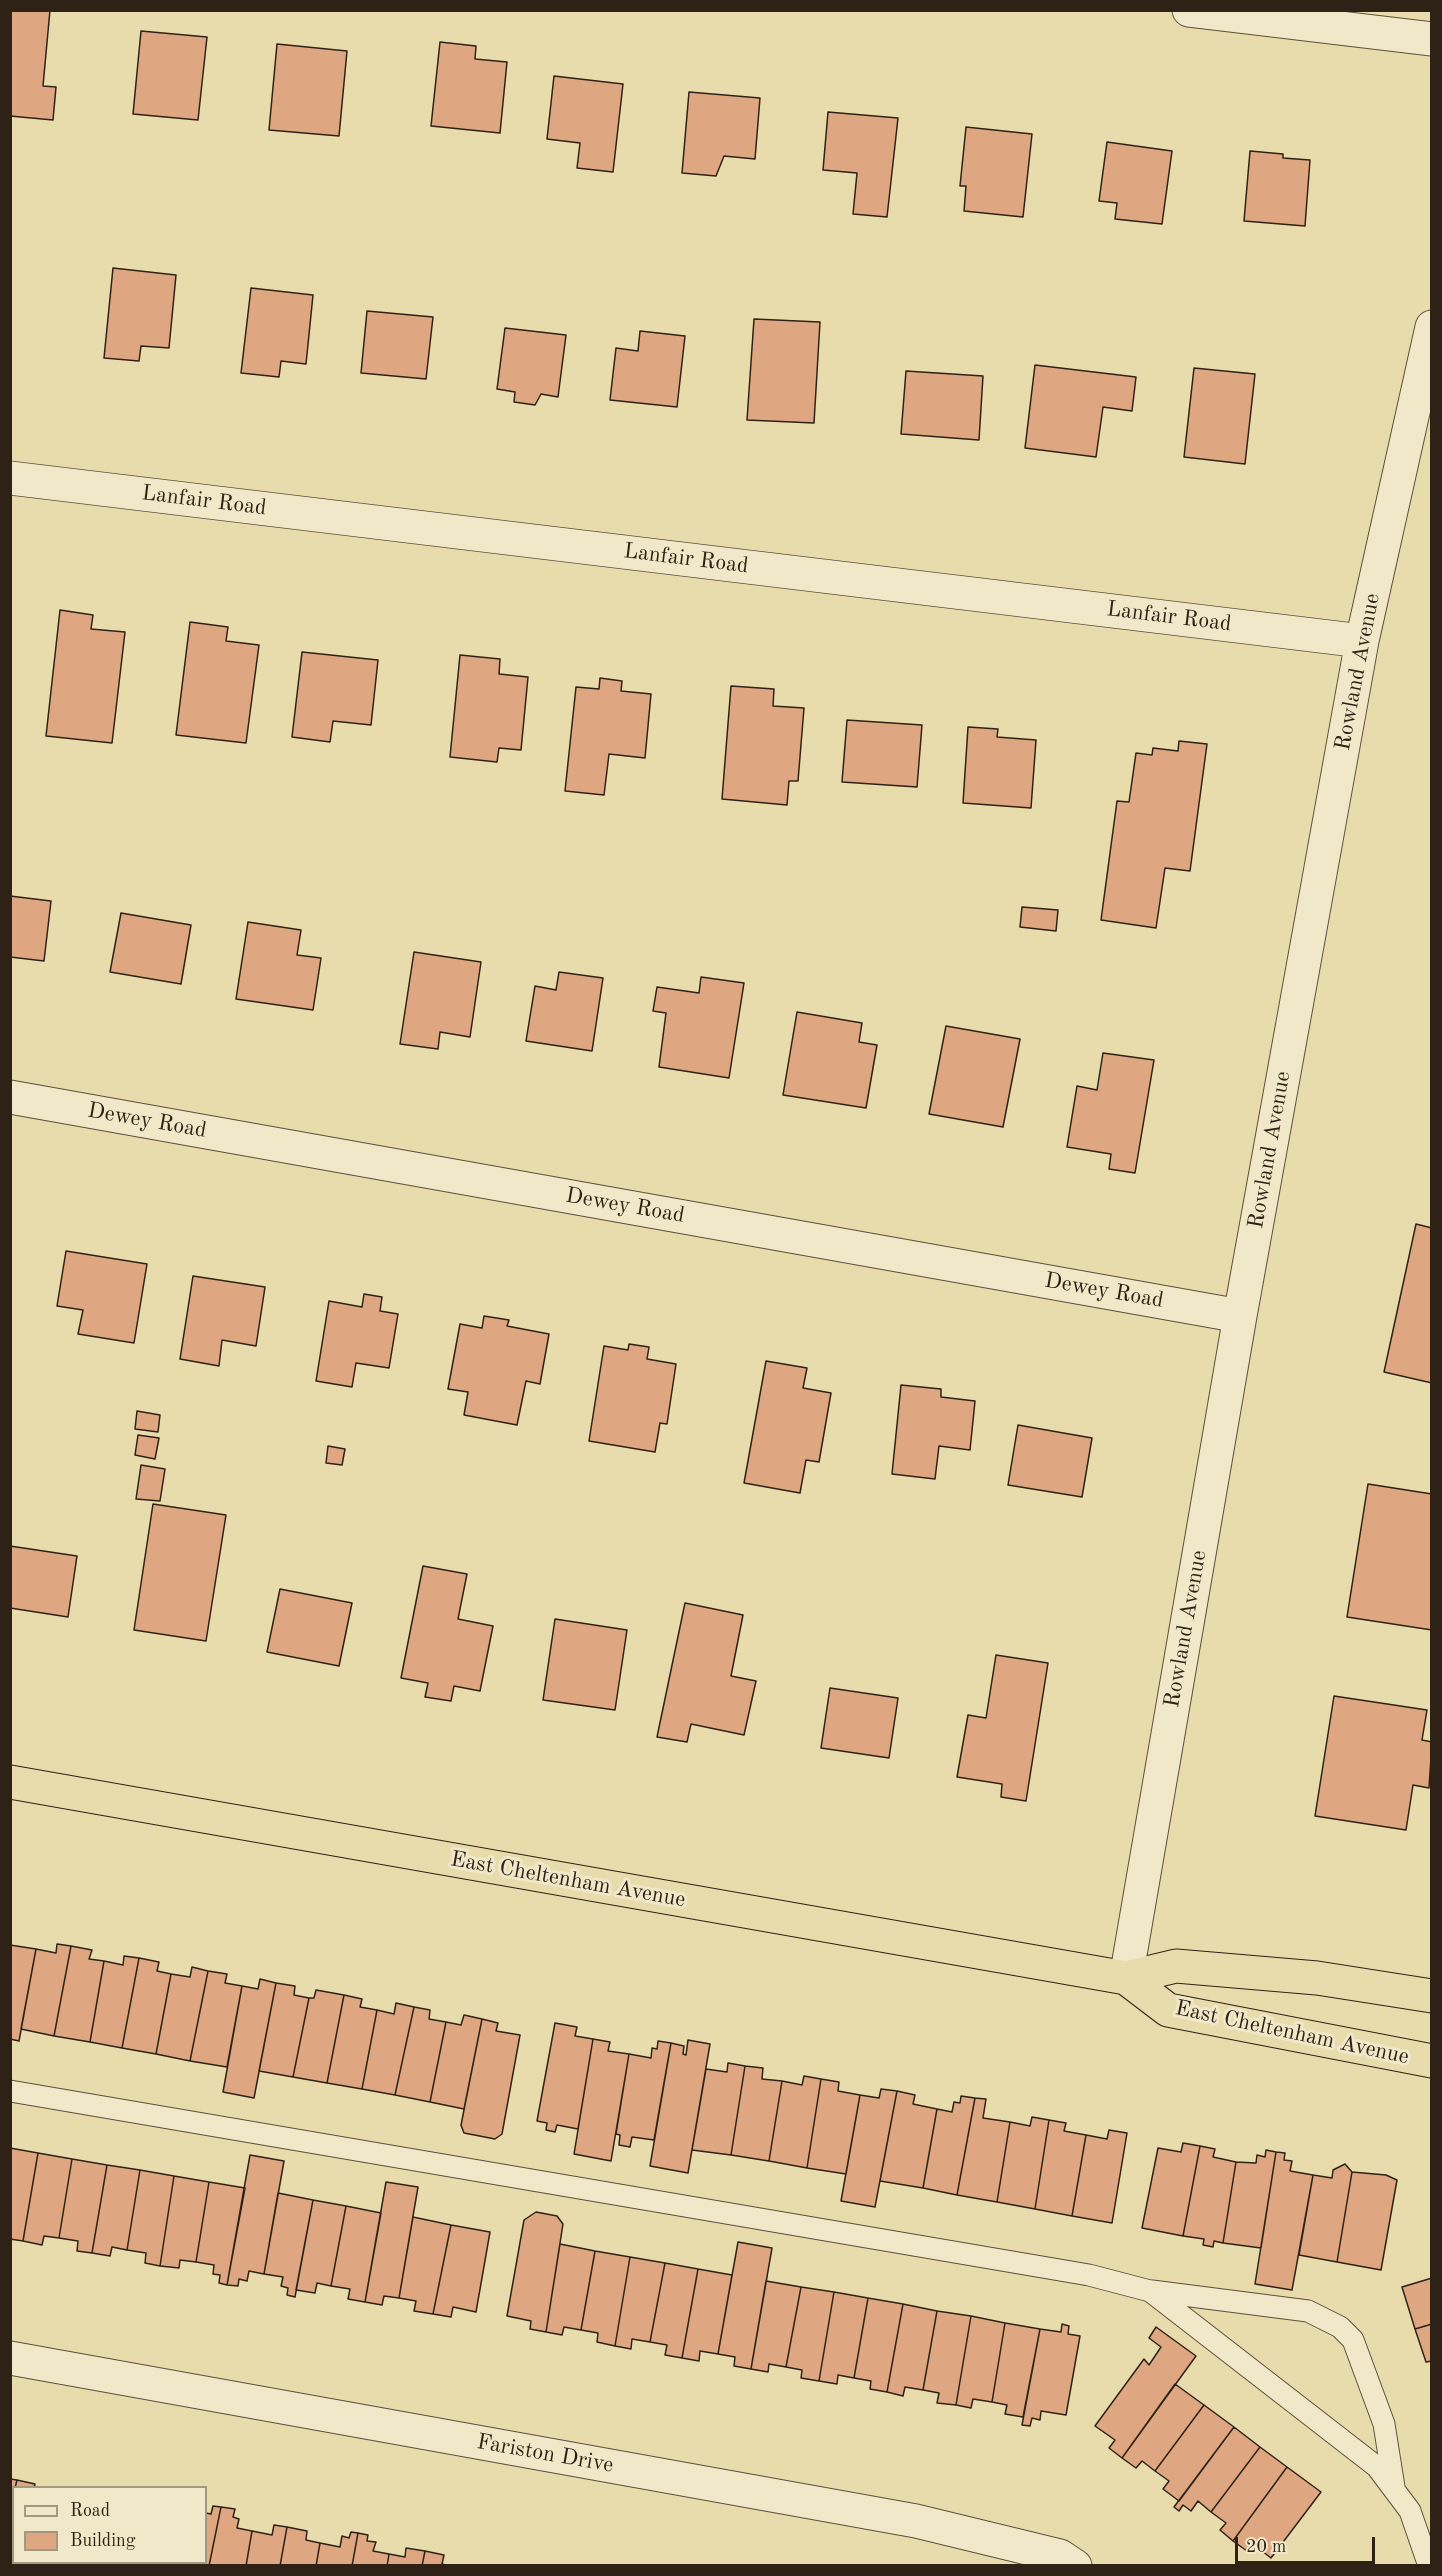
<!DOCTYPE html>
<html>
<head>
<meta charset="utf-8">
<style>
	body { margin:0 }
	#map { position:relative; width:1442px; height:2576px; overflow:hidden; background:#e9dcac; font-family:"Old Standard TT",serif }
	canvas { display:block }
	.frame { position:absolute; inset:0; border:12px solid #2e2216; pointer-events:none }
	.legend { position:absolute; left:12px; top:2486px; width:195px; height:78px; box-sizing:border-box; background:#f1e8c9; border:2px solid #a39981; margin:0; padding:8px 10px; list-style:none; font-size:18px; color:#2e2216 }
	.legend li { display:flex; align-items:center; gap:12px; height:30px }
	.legend b { width:30px; border:2px solid #a39981 }
	.scale { position:absolute; left:1235px; top:2537px; width:140px; height:27px; box-sizing:border-box; border:3px solid #2e2216; border-top:0; padding-left:8px; font-size:18px; line-height:21px; white-space:nowrap; color:#2e2216; -webkit-text-stroke:4px #f1e8c9; paint-order:stroke }
</style>
</head>
<body>
<div id="map">
<canvas width="1442" height="2576"></canvas>
<div class="frame"></div>
<ul class="legend">
<li><b style="height:8px;background:#f1e8c9"></b>Road</li>
<li><b style="height:16px;background:#dfa781"></b>Building</li>
</ul>
<div class="scale">20 m</div>
</div>
<script>
const c = document.querySelector('canvas').getContext('2d');
c.lineJoin = 'round';
function fill(path, color) { c.fillStyle = color; c.fill(path, 'evenodd'); }
function strokePath(path, color, width, dash) { c.strokeStyle = color; c.lineWidth = width; c.lineCap = dash ? 'butt' : 'round'; c.setLineDash(dash || []); c.stroke(path); }
function label(font, color, halo, rows, align = 'center') {
  c.font = font + ' "Old Standard TT",serif'; c.lineWidth = 6; c.setLineDash([]); c.textBaseline = 'middle'; c.strokeStyle = halo; c.fillStyle = color; for (const [text, x, y, turn = 0] of rows) {
    c.save(); c.translate(x, y); c.rotate((+turn || 0) * Math.PI / 180); c.textAlign = isNaN(turn) ? turn : align; if (halo) c.strokeText(text, 0, 0); c.fillText(text, 0, 0); c.restore();
  }
}
const building = new Path2D(`
	M10,10H50L43,86L56,87L53,120L10,116Z
	M141,31L207,37L198,120L133,114Z
	M440,42L476,46L475,59L507,62L500,133L431,126Z
	M277,44L347,51L339,136L269,130Z
	M554,76L623,84L613,172L577,168L580,143L547,139Z
	M689,92L760,98L755,159L724,156L716,176L682,173Z
	M828,112L898,118L887,217L853,214L857,173L823,170Z
	M966,127L1032,134L1023,217L964,211L966,186H960Z
	M1107,142L1172,151L1162,224L1115,219L1117,203L1099,201Z
	M1250,151L1283,154V158L1310,160L1305,226L1244,221Z
	M113,268L176,275L169,348L141,346L139,361L104,358Z
	M251,288L313,295L306,364L281,361L279,377L241,373Z
	M367,311L433,317L426,379L361,373Z
	M754,319L820,322L814,423L747,420Z
	M505,328L566,335L558,397L541,394L535,405L514,402L515,392L497,389Z
	M640,331L685,336L677,407L610,400L616,348L638,351Z
	M1035,365L1136,377L1132,411L1103,407L1096,457L1025,448Z
	M1194,368L1255,374L1245,464L1184,457Z
	M906,371L983,376L979,440L901,434Z
	M60,610L93,615L91,629L125,632L112,743L46,736Z
	M190,622L228,627L226,641L259,645L246,743L176,735Z
	M302,652L378,660L371,725L333,721L330,742L292,737Z
	M460,655L500,659L499,674L528,677L521,750L499,748L497,762L450,757Z
	M600,678L622,681L621,691L651,694L645,758L609,754L604,795L565,791L576,687L599,689Z
	M731,686L774,689L773,706L804,708L798,781H789L787,805L722,799Z
	M847,720L922,725L917,787L842,782Z
	M968,727L998,729L997,737L1036,740L1031,808L963,803Z
	M1179,741L1207,744L1190,871L1165,868L1156,928L1101,920L1117,801L1129,802L1136,753L1152,755L1153,748L1178,751Z
	M10,896L51,901L44,961L10,957Z
	M1022,907L1058,910L1056,931L1020,927Z
	M121,913L191,925L181,984L110,972Z
	M248,922L301,930L297,955L321,958L313,1010L236,999Z
	M414,952L481,962L470,1037L440,1032L438,1049L400,1044Z
	M559,972L603,978L592,1051L526,1041L535,986L556,990Z
	M701,977L744,983L729,1078L659,1067L666,1013L653,1011L657,987L699,993Z
	M797,1012L862,1023L859,1042L877,1045L866,1108L783,1095Z
	M946,1026L1020,1039L1003,1127L929,1114Z
	M1103,1053L1154,1060L1135,1173L1109,1169L1111,1154L1067,1147L1077,1086L1097,1090Z
	M1416,1224L1432,1228V1383L1384,1372Z
	M66,1251L147,1264L134,1343L78,1334L83,1310L57,1306Z
	M193,1276L265,1287L256,1346L222,1340L219,1366L180,1359Z
	M364,1294L382,1297L380,1311L398,1314L389,1368L356,1363L352,1387L316,1381L329,1301L362,1307Z
	M484,1316L509,1320L507,1326L549,1334L540,1384L526,1381L517,1425L464,1415L468,1392L448,1389L460,1324L482,1328Z
	M629,1344L649,1347L647,1359L676,1364L667,1424L660,1423L655,1452L589,1441L604,1346L628,1350Z
	M766,1361L807,1368L803,1388L831,1393L819,1462L806,1460L800,1493L744,1483Z
	M901,1385L941,1389V1397L975,1401L970,1450L939,1446L935,1479L892,1474Z
	M137,1411L160,1415L158,1432L135,1429Z
	M1018,1425L1092,1438L1082,1497L1008,1485Z
	M138,1435L159,1438L155,1459L135,1455Z
	M328,1446L345,1449L342,1465L326,1463Z
	M141,1465L165,1469L160,1501L136,1499Z
	M1368,1484L1432,1494V1630L1347,1617Z
	M153,1504L226,1515L206,1641L134,1630Z
	M10,1546L77,1556L68,1617L10,1608Z
	M423,1566L467,1574L458,1619L493,1626L480,1691L454,1686L451,1701L425,1697L428,1683L401,1678Z
	M280,1589L352,1603L339,1666L267,1652Z
	M685,1603L743,1615L731,1676L756,1681L744,1735L691,1724L687,1742L657,1737Z
	M555,1619L627,1630L615,1710L543,1700Z
	M996,1655L1048,1663L1026,1801L1001,1797L1002,1784L957,1777L968,1715L986,1718Z
	M830,1688L898,1698L889,1758L821,1748Z
	M1334,1696L1427,1710L1422,1740L1432,1742L1429,1788L1413,1785L1406,1830L1315,1816Z
	M57,1944L71,1946L54,2036L21,2029L36,1949L56,1953Z
	M10,1945L36,1949L19,2041L10,2039Z
	M71,1946L92,1950L89,1959L104,1961L90,2042L54,2036Z
	M124,1956L139,1958L122,2048L90,2042L104,1961L123,1965Z
	M139,1958L159,1962L157,1971L171,1974L156,2054L122,2048Z
	M192,1967L208,1971L190,2061L156,2054L171,1974L190,1977Z
	M208,1971L227,1974L225,1983L242,1986L227,2067L190,2061Z
	M260,1979L276,1983L254,2098L223,2092L242,1986L258,1989Z
	M276,1983L295,1986L294,1995L309,1998L293,2077L259,2071Z
	M316,1990L344,1995L327,2083L293,2077L309,1998H314Z
	M344,1995L362,1999L360,2007L377,2010L362,2089L327,2083Z
	M396,2003L414,2007L395,2095L362,2089L377,2010L394,2014Z
	M414,2007L430,2010L429,2019L446,2022L430,2102L395,2095Z
	M464,2015L482,2019L464,2109L430,2102L446,2022L461,2025Z
	M482,2019L498,2023L496,2031L520,2035L502,2134L495,2139L464,2133L461,2125Z
	M555,2023L577,2027L575,2036L593,2039L578,2129L557,2125L555,2132L546,2130L547,2123L537,2121Z
	M593,2039L610,2042L608,2051L629,2054L611,2161L574,2154Z
	M688,2040L710,2044L688,2173L650,2166L671,2043L684,2046L683,2054L686,2055Z
	M658,2041L671,2043L654,2140L632,2137L630,2147L619,2145L620,2135L616,2134L629,2054L651,2058L652,2048L657,2049Z
	M728,2063L745,2066L731,2155L692,2150L706,2069L727,2072Z
	M745,2066L763,2068L762,2079L782,2081L769,2161L731,2155Z
	M804,2076L821,2079L807,2168L769,2161L782,2081L802,2085Z
	M821,2079L839,2082L838,2091L860,2095L846,2174L807,2168Z
	M881,2089L897,2091L875,2207L841,2201L860,2095L879,2098Z
	M897,2091L915,2095L913,2104L937,2109L923,2188L880,2181Z
	M961,2096L975,2098L957,2195L923,2188L937,2109L952,2112L954,2102L960,2103Z
	M975,2098L986,2099L983,2118L1010,2122L997,2202L957,2195Z
	M1032,2117L1049,2120L1035,2209L997,2202L1010,2122L1030,2126Z
	M1049,2120L1066,2123L1064,2131L1086,2135L1072,2216L1035,2209Z
	M1109,2130L1127,2133L1112,2223L1072,2216L1086,2135L1107,2139Z
	M1183,2143L1200,2146L1183,2236L1142,2228L1158,2148L1181,2152Z
	M1200,2146L1215,2149L1213,2157L1236,2162L1223,2243L1214,2241L1213,2247L1203,2245L1204,2239L1183,2236Z
	M10,2148L38,2153L23,2241L10,2239Z
	M1266,2150L1276,2152L1261,2248L1223,2243L1236,2162L1256,2163L1257,2155L1265,2157Z
	M1276,2152L1285,2153L1284,2160L1292,2161L1290,2171L1313,2175L1292,2290L1255,2284Z
	M38,2153L72,2159L59,2238L44,2236L42,2245L23,2241Z
	M250,2155L284,2161L264,2274L249,2271L247,2281L239,2279L238,2286L227,2285Z
	M72,2159L107,2165L92,2253L77,2251L78,2241L59,2238Z
	M1345,2164L1352,2172L1337,2262L1299,2255L1313,2175L1332,2178L1333,2170Z
	M107,2165L140,2170L127,2250L112,2247L110,2256L92,2253Z
	M140,2170L174,2176L160,2266L145,2263L146,2253L127,2250Z
	M1352,2172L1386,2175L1397,2180L1381,2270L1337,2262Z
	M174,2176L209,2182L196,2262L180,2260L179,2268L160,2266Z
	M209,2182L245,2188L227,2285L219,2283L220,2275L213,2274L214,2265L196,2262Z
	M386,2182L418,2187L399,2298L384,2296L382,2305L365,2302Z
	M278,2193L313,2200L295,2297L287,2295L288,2288L281,2286L283,2277L264,2274Z
	M313,2200L346,2206L331,2286L317,2283L315,2293L296,2290Z
	M346,2206L381,2213L365,2302L348,2299L350,2289L331,2286Z
	M536,2212L557,2216L563,2224L546,2332L530,2329L531,2321L507,2316L524,2220Z
	M413,2217L451,2225L433,2314L414,2311L416,2301L399,2298Z
	M451,2225L490,2232L476,2312L453,2307L451,2317L433,2314Z
	M738,2242L772,2248L751,2369L734,2366L735,2357L718,2354Z
	M560,2244L595,2251L581,2330L564,2327L562,2335L546,2332Z
	M595,2251L630,2257L615,2346L597,2342L598,2333L581,2330Z
	M630,2257L665,2263L650,2342L632,2339L631,2349L615,2346Z
	M665,2263L698,2269L682,2358L665,2355L667,2345L650,2342Z
	M698,2269L732,2275L718,2354L700,2351L699,2361L682,2358Z
	M1432,2278V2324L1415,2329L1402,2287Z
	M766,2281L801,2287L786,2367L769,2364L768,2372L751,2369Z
	M801,2287L834,2292L819,2381L801,2378L802,2370L786,2367Z
	M834,2292L868,2298L854,2378L838,2375L837,2384L819,2381Z
	M868,2298L903,2304L887,2392L870,2389L871,2381L854,2378Z
	M903,2304L937,2311L923,2390L905,2387L903,2396L887,2392Z
	M937,2311L971,2316L956,2405L937,2403L939,2393L923,2390Z
	M971,2316L1005,2323L992,2402L973,2399L971,2408L956,2405Z
	M1005,2323L1040,2329L1023,2417L1005,2414L1007,2405L992,2402Z
	M1062,2324L1069,2326L1068,2334L1080,2336L1066,2415L1041,2411L1040,2420L1032,2418L1030,2426L1022,2425L1040,2329L1061,2332Z
	M1432,2324V2361L1426,2362L1415,2329Z
	M1156,2327L1196,2356L1122,2458L1109,2448L1115,2440L1095,2426L1144,2359L1149,2365L1161,2347L1149,2338Z
	M1175,2384L1204,2405L1155,2471L1142,2461L1136,2468L1122,2458Z
	M1204,2405L1234,2427L1179,2501L1163,2489L1169,2481L1155,2471Z
	M1234,2427L1260,2447L1211,2512L1198,2501L1191,2511L1183,2505L1179,2511L1174,2507Z
	M1260,2447L1287,2467L1233,2541L1220,2530L1226,2523L1211,2512Z
	M1287,2467L1321,2492L1271,2558L1253,2544L1247,2551L1233,2541Z
	M10,2479L17,2480L15,2488H14L10,2512Z
	M17,2480L35,2484L34,2488H15Z
	M14,2497V2562H35V2566H10V2512Z
	M213,2506L221,2507L209,2566H175V2562H206V2513L211,2514Z
	M221,2507L235,2509L233,2517L239,2519L237,2528L252,2531L246,2566H209Z
	M274,2525L287,2527L280,2566H246L252,2531L272,2535Z
	M287,2527L307,2531L306,2540L320,2543L316,2566H280Z
	M351,2532L358,2533L352,2566H316L320,2543L340,2547L342,2536L349,2538Z
	M358,2533L368,2535L367,2541L376,2542L373,2551L389,2554L387,2566H352Z
	M406,2548L425,2551L422,2566H387L389,2554L405,2557Z
	M425,2551L444,2555L442,2564L449,2566H422Z
	M35,2562H69V2566H35Z
	M69,2562H105L104,2566H69Z
	M105,2562H140V2566H104Z
	M140,2562H175V2566H140Z`);
fill(building, '#dfa781');
strokePath(building, '#2e2216', 1.5);
const service = new Path2D(`
	M10,2091L1089,2275L1150,2291L1377,2467L1410,2511L1429,2566
	M1152,2291L1308,2311L1340,2327L1353,2340L1384,2424L1394,2487`);
const minor = new Path2D(`
	M1189,10L1432,39
	M10,478L1362,641
	M10,1097L1240,1316
	M1126,1978L1240,1316L1362,641L1432,327
	M10,2358L916,2521L1060,2556L1075,2566`);
const trunk = new Path2D(`
	M10,1782L1126,1978L1176,1966L1317,1978L1432,1996
	M1126,1978L1168,2010L1432,2061`);
strokePath(service, '#5d503c', 23);
strokePath(minor, '#5d503c', 35);
strokePath(trunk, '#2e2216', 35);
strokePath(service, '#f1e8c9', 21);
strokePath(minor, '#f1e8c9', 33);
strokePath(trunk, '#e9dcac', 33);
label('22px', '#2e2216', '#f1e8c9', [
	["Lanfair Road",204,501,7],
	["Lanfair Road",686,559,7],
	["Lanfair Road",1169,617,7],
	["Rowland Avenue",1358,672,-79],
	["Dewey Road",147,1121,10],
	["Rowland Avenue",1270,1150,-80],
	["Dewey Road",625,1206,10],
	["Dewey Road",1104,1291,10],
	["Rowland Avenue",1186,1629,-80],
	["East Cheltenham Avenue",568,1880,10],
	["East Cheltenham Avenue",1292,2033,12],
	["Fariston Drive",545,2454,10]
]);
</script>
</body>
</html>
